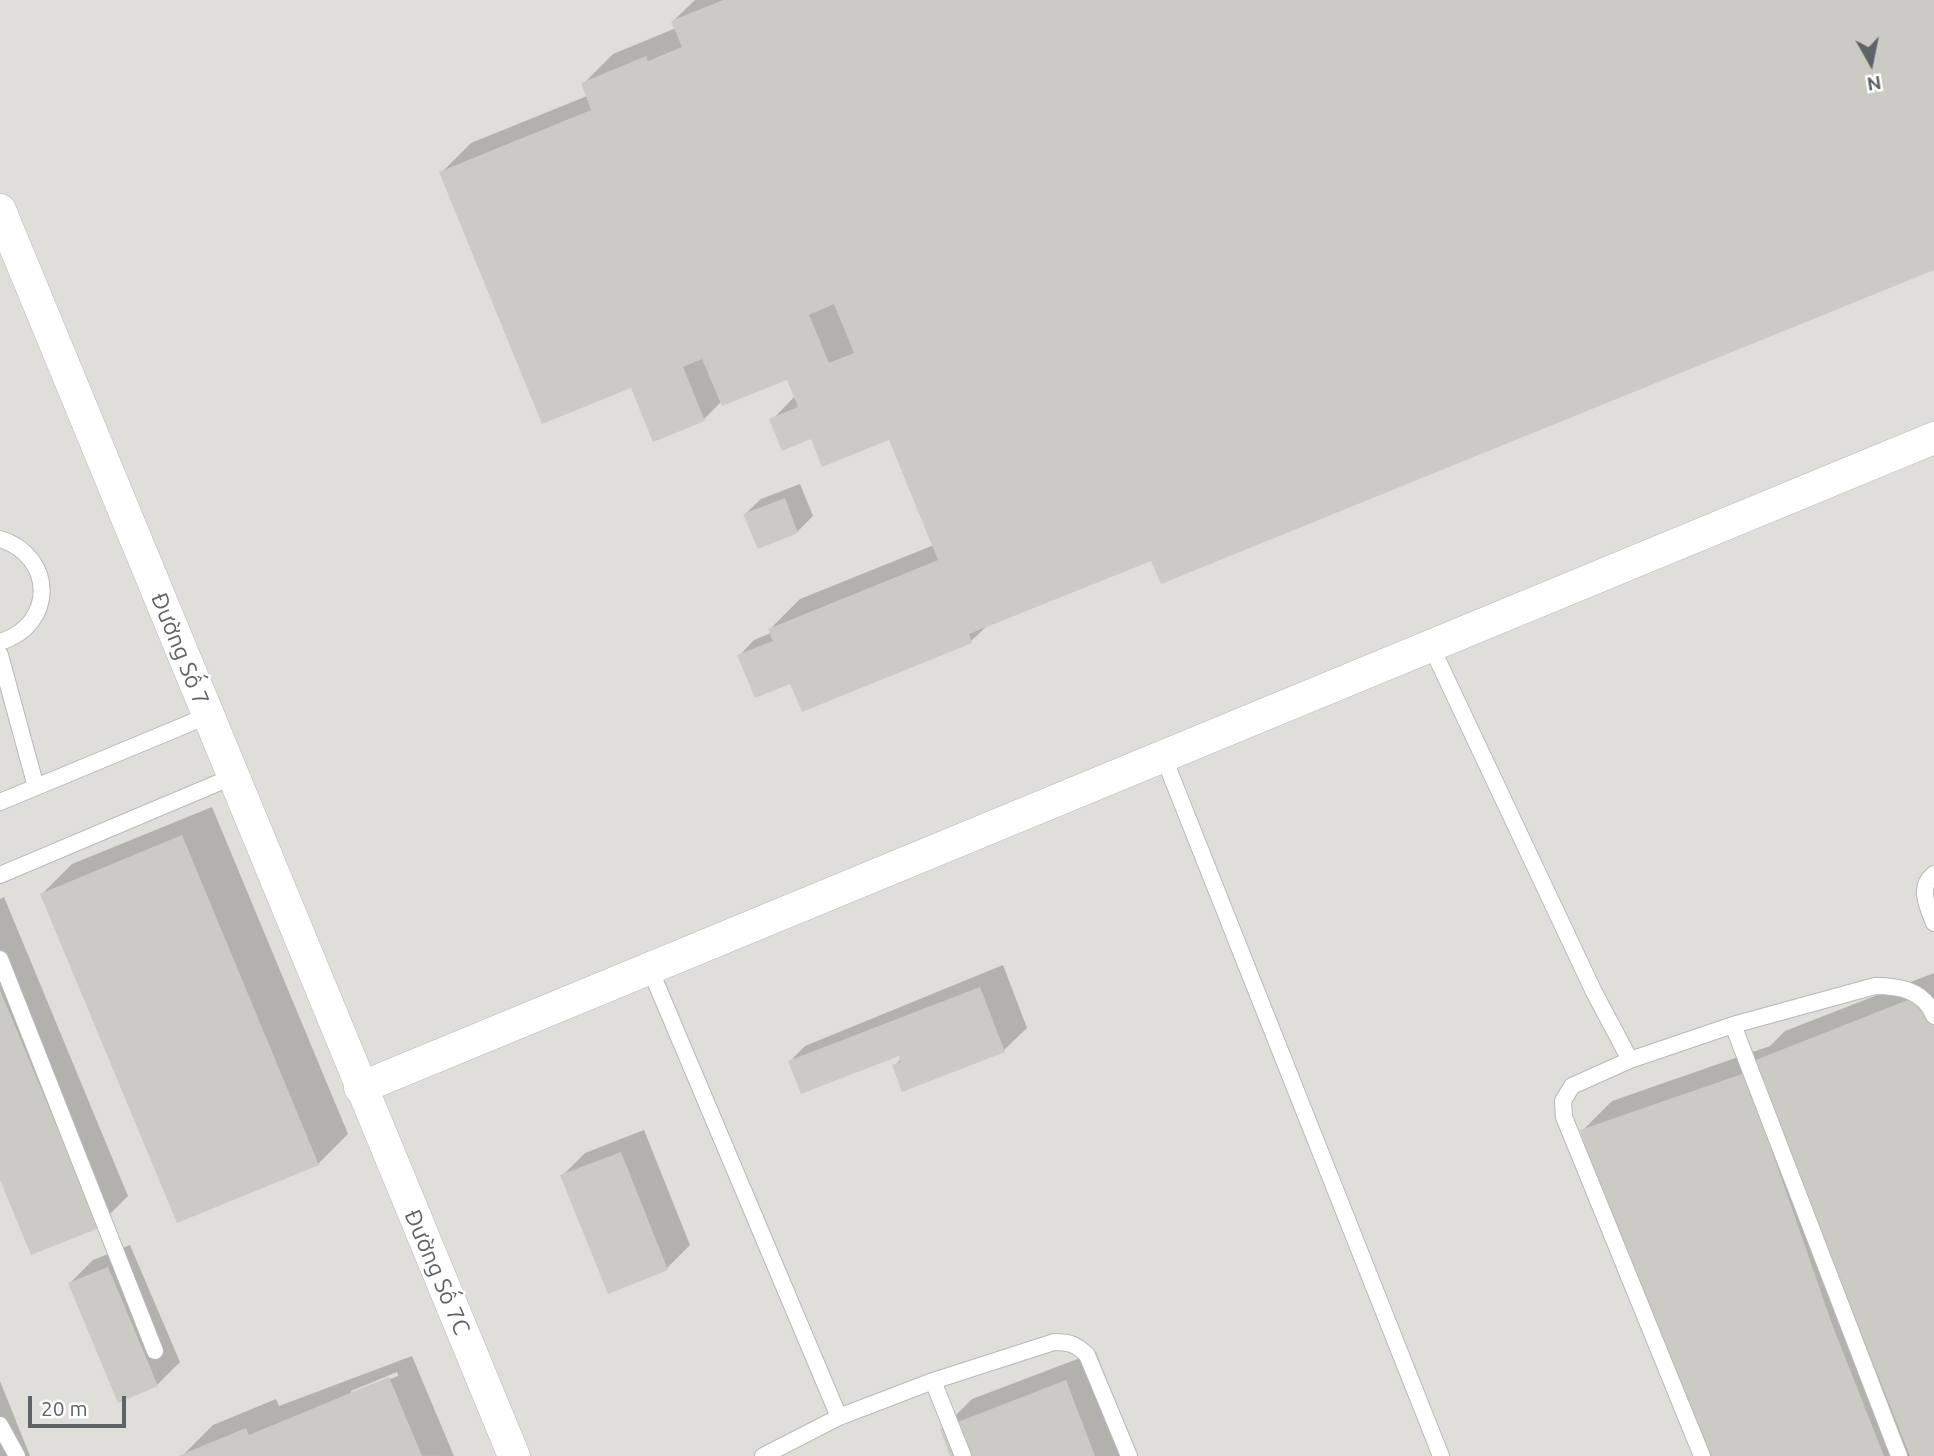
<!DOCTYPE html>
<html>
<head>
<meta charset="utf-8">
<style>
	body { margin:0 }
	#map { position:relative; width:1934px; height:1456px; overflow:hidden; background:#f1efe8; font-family:Ubuntu,sans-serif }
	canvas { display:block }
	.north { position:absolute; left:1836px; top:28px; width:70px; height:70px; -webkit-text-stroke:5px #fff; paint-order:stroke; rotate:171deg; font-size:19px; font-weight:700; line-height:28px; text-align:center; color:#5f6368 }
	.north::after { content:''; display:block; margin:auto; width:24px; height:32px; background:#5f6368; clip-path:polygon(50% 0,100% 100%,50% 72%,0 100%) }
	.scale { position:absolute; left:28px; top:1396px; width:98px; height:32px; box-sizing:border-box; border:4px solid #5f6368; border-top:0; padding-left:9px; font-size:21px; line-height:24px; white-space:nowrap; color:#5f6368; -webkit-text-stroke:5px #fff; paint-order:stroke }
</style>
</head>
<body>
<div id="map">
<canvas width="1934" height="1456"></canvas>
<div class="north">N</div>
<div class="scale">20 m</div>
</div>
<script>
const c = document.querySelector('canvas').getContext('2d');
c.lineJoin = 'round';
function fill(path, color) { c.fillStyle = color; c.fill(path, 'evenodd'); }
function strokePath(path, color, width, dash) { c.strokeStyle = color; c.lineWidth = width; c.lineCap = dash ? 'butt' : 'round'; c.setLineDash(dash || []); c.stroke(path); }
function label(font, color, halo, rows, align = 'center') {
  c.font = font + ' Ubuntu,sans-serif'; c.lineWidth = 5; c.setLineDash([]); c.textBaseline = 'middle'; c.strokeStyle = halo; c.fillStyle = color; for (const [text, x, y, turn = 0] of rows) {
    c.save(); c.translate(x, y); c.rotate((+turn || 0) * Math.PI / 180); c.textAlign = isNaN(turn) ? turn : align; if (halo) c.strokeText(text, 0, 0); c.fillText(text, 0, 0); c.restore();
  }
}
fill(new Path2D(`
	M0,0H1934V1456H0Z`), '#e0deda');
fill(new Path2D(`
	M695,0H1934V268L1152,558L988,625L971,641L791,681L739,656L754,640L771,633L770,629L800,599L934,545L890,437H812L772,420L795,396L794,375L722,401L704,419L632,386L441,173L471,143L587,96L583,84L613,54L676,28L673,21Z
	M800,484L813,516L797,532L745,514L761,499Z
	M212,807L348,1134L318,1164L42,894L72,864Z
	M4,897L128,1196L98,1226L0,1175V899Z
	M1003,965L1027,1028L1004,1050L894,1066L902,1058L900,1053L790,1061L805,1046Z
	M1934,973V1456H1699L1582,1131L1612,1101L1770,1046L1785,1031Z
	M644,1130L690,1245L667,1268L562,1176L585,1153Z
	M130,1245L180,1362L157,1385L70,1283L93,1260Z
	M1096,1352L1136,1456H952L942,1429L972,1399Z
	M412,1356L454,1456L183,1455L213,1425L276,1399L279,1406ZM397,1372L398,1376L351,1395V1391Z
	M0,1381L30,1456H0Z`), '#0003');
fill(new Path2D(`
	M723,0H1934V270L1161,584L1151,561L969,634L972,643L802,712L790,684L755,698L737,655L773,641L768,629L938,560L889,440L822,467L811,439L782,451L769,419L798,407L787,380L722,406L702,359L683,367L705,421L653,442L631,388L542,424L439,172L591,110L581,83L646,56L648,61L682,47L671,21ZM834,304L854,353L829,363L809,315Z
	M785,498L798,533L758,549L743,514Z
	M182,835L319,1165L177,1223L40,894Z
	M980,987L1005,1052L902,1092L892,1065L901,1062L899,1056L801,1094L788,1061Z
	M0,990L99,1228L31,1255L0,1180Z
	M1923,994L1934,1023V1456H1910L1753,1061Z
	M1745,1073L1832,1324L1884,1456H1697L1670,1388L1580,1130Z
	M621,1152L668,1270L608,1294L560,1175Z
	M108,1267L158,1386L118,1403L68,1283Z
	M389,1377L422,1456H178L246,1428L249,1435Z
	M1066,1380L1095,1456H950L940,1429Z`), '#cccac5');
const lane = new Path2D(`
	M0,539C55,556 56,625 0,642
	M1431,646L1594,992L1630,1060
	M0,655L36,787
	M1164,758L1441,1456
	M0,802L207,716
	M1934,874C1917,887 1928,907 1934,923
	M0,875L232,777
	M0,959L155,1351
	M650,969L839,1417
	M1733,1025L1899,1456
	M933,1381L963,1456
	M0,1425L17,1456
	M763,1456L839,1417L933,1381L1054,1342C1069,1342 1076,1344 1087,1355L1129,1456
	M1702,1456L1564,1117L1563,1101L1572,1086L1630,1060L1733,1025L1875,986C1899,986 1924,990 1934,1016`);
const street = new Path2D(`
	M0,210L514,1456
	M360,1088L1934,438`);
strokePath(lane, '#b5b8bc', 18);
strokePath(street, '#b5b8bc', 33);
strokePath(lane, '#fff', 16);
strokePath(street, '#fff', 32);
label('23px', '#5f6368', '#fff', [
	["Đường Số 7",180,649,68],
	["Đường Số 7C",437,1272,67]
]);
</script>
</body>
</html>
